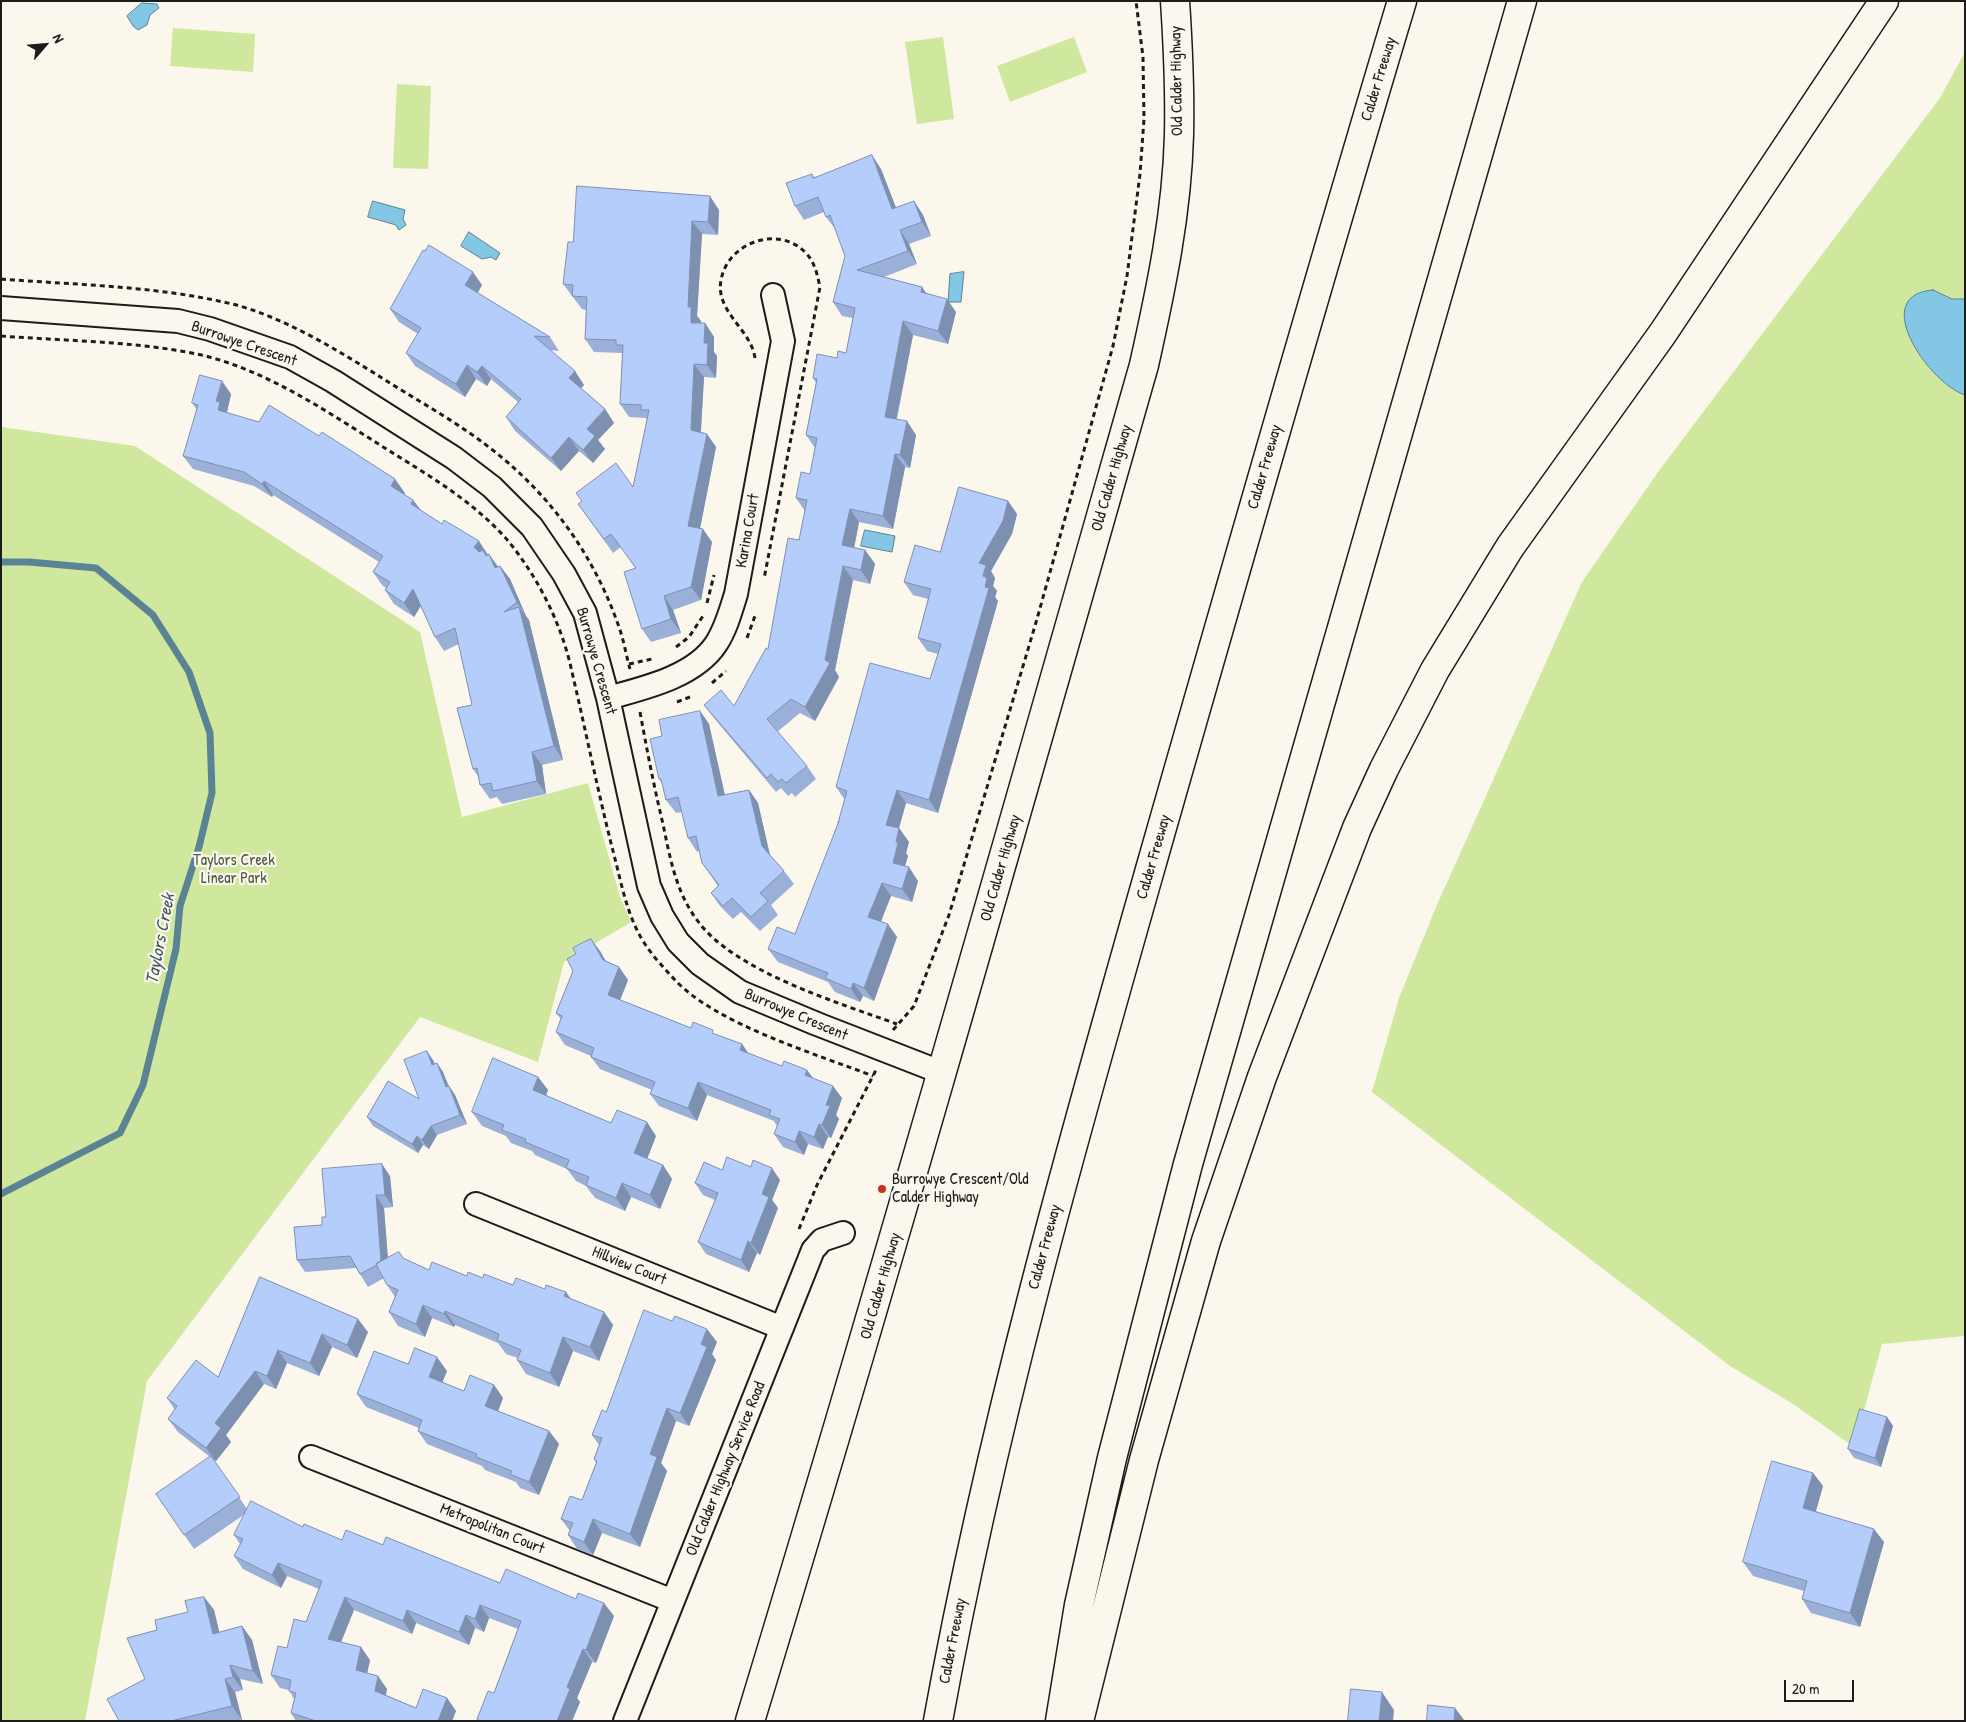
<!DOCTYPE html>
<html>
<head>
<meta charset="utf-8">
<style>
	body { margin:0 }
	#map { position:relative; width:1966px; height:1722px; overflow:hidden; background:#fbf7ec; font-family:"Patrick Hand",sans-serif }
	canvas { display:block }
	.frame { position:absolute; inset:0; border:2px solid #1c1c1c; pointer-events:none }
	.north { position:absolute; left:20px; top:20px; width:50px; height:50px; -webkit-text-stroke:4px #fbf7ec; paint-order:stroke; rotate:63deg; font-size:14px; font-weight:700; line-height:20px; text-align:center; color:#1c1c1c }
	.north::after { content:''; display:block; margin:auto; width:18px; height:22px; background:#1c1c1c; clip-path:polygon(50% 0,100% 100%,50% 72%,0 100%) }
	.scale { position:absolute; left:1784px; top:1680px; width:70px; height:22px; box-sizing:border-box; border:2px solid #1c1c1c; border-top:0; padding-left:6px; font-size:15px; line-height:18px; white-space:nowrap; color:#1c1c1c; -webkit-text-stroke:4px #fbf7ec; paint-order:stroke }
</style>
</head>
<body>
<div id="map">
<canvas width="1966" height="1722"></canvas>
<div class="frame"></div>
<div class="north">N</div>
<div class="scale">20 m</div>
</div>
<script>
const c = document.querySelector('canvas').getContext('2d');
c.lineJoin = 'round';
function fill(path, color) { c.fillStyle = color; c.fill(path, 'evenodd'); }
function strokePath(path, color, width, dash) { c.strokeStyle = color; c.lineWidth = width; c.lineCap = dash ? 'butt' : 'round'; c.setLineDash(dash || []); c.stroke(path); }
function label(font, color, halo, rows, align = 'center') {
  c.font = font + ' "Patrick Hand",sans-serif'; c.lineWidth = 4.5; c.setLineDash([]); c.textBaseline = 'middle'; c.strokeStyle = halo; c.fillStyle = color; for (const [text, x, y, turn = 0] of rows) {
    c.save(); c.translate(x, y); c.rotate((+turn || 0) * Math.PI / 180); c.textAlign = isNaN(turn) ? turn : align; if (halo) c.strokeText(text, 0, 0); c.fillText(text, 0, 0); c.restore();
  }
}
fill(new Path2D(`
	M173,28L255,34L253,72L170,66Z
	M943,37L954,119L917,124L905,42Z
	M1074,37L1087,72L1010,102L997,66Z
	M1965,52V1336L1882,1344L1854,1447L1793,1404L1730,1366L1372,1092L1399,998L1436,907L1582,582L1658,472L1940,98Z
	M397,84L431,86L428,169L393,168Z
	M1,427L135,446L420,632L462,817L588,783L620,897L631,922L564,962L538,1062L420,1017L147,1381L85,1721H1Z`), '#cfe89e');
const water = new Path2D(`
	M142,3L157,4L159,8L150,15L147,25L138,30L133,26L127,16Z
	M373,201L405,210L403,219L406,225L399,230L396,225L368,217Z
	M469,232L500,253L496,260L491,257L482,259L461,246Z
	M964,272L961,302H948L950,274Z
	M1933,290L1952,299H1965V395C1930,384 1867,295 1933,290Z
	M865,530L895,536L892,552L861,546Z`);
fill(water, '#83c7e4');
strokePath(water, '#5a8394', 1);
strokePath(new Path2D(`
	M1,562H29L96,568L153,615L189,672L210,733L212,793L199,847L180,906L176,949L143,1085L120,1133L1,1194`), '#5a8394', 7);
const minor = new Path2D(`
	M1,308L178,321L210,329L290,357L333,381L454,458L492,487L532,527L564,574L585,613L608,698L649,886L662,916L678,942L700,964L740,992L817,1024L943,1073
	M608,698C644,688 694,677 716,644C726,629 731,610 736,594L783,341L773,295
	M476,1204L782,1328
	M311,1457L673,1601
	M625,1721L813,1250L822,1240L843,1233`);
const major = new Path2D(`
	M750,1721C887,1270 1015,818 1144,365C1161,289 1177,213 1179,135C1180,90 1178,46 1175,1`);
const highway = new Path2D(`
	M938,1721C991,1427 1073,1140 1155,852C1236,568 1317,284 1402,1
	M1060,1721L1079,1605L1112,1458L1188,1164L1522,1
	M1079,1721L1144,1460L1206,1241L1262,1077L1357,828L1384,769L1435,670L1510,547L1663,333L1884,1`);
strokePath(minor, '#1c1c1c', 26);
strokePath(major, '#1c1c1c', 31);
strokePath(highway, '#1c1c1c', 31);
strokePath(new Path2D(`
	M1,279C78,285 157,286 232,304C282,316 339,351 382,378C418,401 457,422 490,448C550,494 594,555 619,627C624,641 626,655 630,669
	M1,336C66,341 133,341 197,354C266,369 329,413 388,450C431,477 476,503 509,542C539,579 562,625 572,672C586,732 598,792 613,851C620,877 625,906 637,930C646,949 661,965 675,980C716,1024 816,1054 873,1076
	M755,358C751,329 715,312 721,280C728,242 778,225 805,252C815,262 817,274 820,287L764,579
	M707,603L714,575
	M747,638L755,616
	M676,647L689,637L703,616
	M629,664L652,659
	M712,683L726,671
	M677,702L690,697
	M640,712C647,750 654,787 663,824C670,858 676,892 697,920C733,971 839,1003 897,1024
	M893,1030L914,1006L949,915L1037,619L1113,346L1127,276L1140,174L1144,119L1143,57L1136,1
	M799,1229L817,1185L876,1070`), '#1c1c1c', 3, [5, 4]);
strokePath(minor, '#fbf7ec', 22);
strokePath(major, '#fbf7ec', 28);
strokePath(highway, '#fbf7ec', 28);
fill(new Path2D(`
	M881,169L896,208L914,201L923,215L931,236L909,244L917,264L884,277L922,287L926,293L956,312L948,344L913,335L897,419L916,435L910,468L905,467L893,529L859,522L854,548L865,550L875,564L870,584L853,580L835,670L839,677L815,721L800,713L777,732L807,766L816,779L795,797L792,793L788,796L781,788L776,792L714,718L704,705L734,706L768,649L799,540L805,511L796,498L810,474L815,448L806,435L816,383L813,378L837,358L846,353L853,318L842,316L833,302L845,256L836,230L826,217L824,212L804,220L795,206L812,174L814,177Z
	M719,210L718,235L702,234L697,316L701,321V323H705L714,337V352L717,356L716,378L704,377L701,432L707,434L716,447L700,528L712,542L701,600L673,610L681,633L651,642L642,629L635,568L621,547L613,553L578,504L633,487L647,420L646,418L629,417L620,404L622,354V353L594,352L585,339L586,310L582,309L563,284L573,242Z
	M482,285L478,293L550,337L559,351L550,350L584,385L581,388L605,409L614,423L598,440L605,449L593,463L579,451L561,471L515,431L506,417L518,402L491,379L487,386L476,379L465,397L415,366L406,353L418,334L399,322L390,309Z
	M231,394L227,412L405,493L404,494L413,500L420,510L488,555L498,567L500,566L510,579L526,616L529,620L563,760L542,765L546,794L502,804L497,797L490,799L480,785L478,776L473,769L472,705L459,644L444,651L435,637L421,606L414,617L394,604L385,590L386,588L382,585L373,572L379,562L273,495L272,497L254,486L193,469L183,456L197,410L192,403Z
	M1008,501L1017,514L1012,534L991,571L995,578L993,586L997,591L995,597L998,601L938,813L906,803L899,828L909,842L906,853L908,856L905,866L918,881L912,902L891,896L881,922L897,937L874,1001L863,996L860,1002L835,992L828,982L778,962L768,949L795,934L839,824L838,823L845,800L836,787L930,679L938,654L927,651L918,638L928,599L913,595L904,582L940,552Z
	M700,711L709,724L725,795L749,790L758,803L770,855L784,871L794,884L771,905L778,915L760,931L741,912L733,919L720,906L711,893L718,886L702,863L699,851L697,852L688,838L682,812L676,813L666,800L663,785L659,779L662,736Z
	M600,951L606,961L619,967L628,980L620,1000L691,1028L717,1035L742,1044L748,1053L813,1078L842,1098L836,1115L839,1119L831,1138L828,1137L823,1149L808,1144L804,1155L783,1147L774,1134L777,1126L774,1121L707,1095L697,1121L659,1106L650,1094L652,1090L600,1069L591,1057V1056L565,1045L556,1032L561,1019L556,1013L573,971L576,954Z
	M433,1060L435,1064L437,1063L443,1072L449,1086L455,1095L467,1124L437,1135L429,1149L423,1145L418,1153L373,1126L367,1117L419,1099Z
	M538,1077L548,1090L546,1096L611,1123L656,1136L647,1159L663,1165L672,1179L660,1209L631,1197L625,1211L595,1198L586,1186L576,1181L567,1169L535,1155L532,1151L511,1143L506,1136L482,1126L472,1112Z
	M722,1170L780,1180L772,1200L778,1208L760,1255L757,1253L749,1272L706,1254L698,1242L715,1200L703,1195L695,1183Z
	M390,1176L393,1207L384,1208L388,1258L404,1259L429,1270L467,1276L483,1278L513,1285L545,1289L566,1292L571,1299L604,1312L613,1325L599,1361L573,1351L559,1387L526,1374L517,1360L518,1358L506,1354L498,1343L455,1325L454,1327L432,1318L425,1337L398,1326L389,1312L395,1297L387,1285L384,1278L368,1287L360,1274L356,1268L305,1272L297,1260L322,1225L326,1217Z
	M260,1277L368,1332L357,1358L332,1347L319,1376L287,1363L276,1389L264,1384L226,1435L231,1442L216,1461L214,1460L247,1509L342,1540L383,1545L500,1583L614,1616L596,1663L592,1662L577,1698L580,1702L572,1721H478L477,1719L494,1693L518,1629L489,1618L484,1632L475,1628L469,1645L416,1623L412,1634L354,1610L341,1642L370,1660L367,1673L387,1689L386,1695L416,1708L447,1698L456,1711L452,1721H296L291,1713L294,1699L289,1690L280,1688L271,1675L287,1648L306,1622L319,1589L287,1576L281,1588L243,1569L234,1556L240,1544L234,1535L245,1514L194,1549L156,1494L210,1457L178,1432L168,1419L175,1410L167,1398L218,1377Z
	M717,1342L712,1354L716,1360L689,1426L676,1421L661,1463L667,1471L640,1547L602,1533L593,1555L577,1549L568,1535L570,1531L561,1519L582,1500L596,1463L594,1459L599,1445L592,1435L606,1412Z
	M408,1364L447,1371L442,1382L464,1391L494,1385L503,1398L498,1411L549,1431L559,1444L539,1495L520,1488L516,1482L485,1470L482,1466L427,1444L418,1431L419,1428L366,1407L357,1394Z
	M1887,1417L1893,1426L1881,1467L1854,1458L1848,1449Z
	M1813,1473L1823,1486L1816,1511L1884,1542L1860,1627L1811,1613L1802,1599L1804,1591L1753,1576L1743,1562Z
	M204,1597L214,1610L219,1632L242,1626L252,1640L263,1684L240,1679L243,1690L235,1692L242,1720L237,1721H119L188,1612Z`), '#9bb0d8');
fill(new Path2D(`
	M872,155L881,169L902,223L892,209Z
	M710,196L719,210L718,235L708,222Z
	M914,201L923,215L931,236L922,222Z
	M692,221L702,234L697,316L701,321L700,336L691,323L688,307Z
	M900,230L909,244L917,264L908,251Z
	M473,272L482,285L474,298L465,285Z
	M922,287L931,301L921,292Z
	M947,299L956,312L948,344L938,331Z
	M903,321L913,335L894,430L885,417Z
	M705,323L714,337V352L717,356L716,378L707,365L704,343Z
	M694,364L704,377L700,444L691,430Z
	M467,365L476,379L465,397L456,384Z
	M482,366L491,379L487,386L477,372Z
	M575,371L584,385L578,391L569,378Z
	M222,381L231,394L227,412L229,416L218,410L216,401Z
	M605,409L614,423L598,440L605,449L593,463L583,450L587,429Z
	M907,421L916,435L910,468L900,455Z
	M707,434L716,447L698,539L688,526Z
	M569,437L579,451L561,471L551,458Z
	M895,454L905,467L893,529L883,516Z
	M395,479L405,493L400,499L391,486Z
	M264,481L273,495L272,497L262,484Z
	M413,500L423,513L411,504Z
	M1008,501L1017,514L1012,534L991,571L995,578L993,586L997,591L995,597L998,601L938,813L929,800L985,587L983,576L979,563Z
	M850,509L859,522L852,559L842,545Z
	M703,529L712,542L701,600L691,587Z
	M479,541L488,555L483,560L474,547Z
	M865,550L875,564L870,584L861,570Z
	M489,554L499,568H495Z
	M500,566L510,579L526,616L517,602Z
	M843,566L853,580L835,670L839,677L815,721L805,707L825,660Z
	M413,589L423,602L414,617L404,603Z
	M664,596L673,610L681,633L671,619Z
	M519,607L529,620L563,760L554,746Z
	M700,711L709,724L728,810L718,796Z
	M532,752L542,765L546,794L537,781Z
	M749,790L758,803L771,860L762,846Z
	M897,790L906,803L896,838L886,825Z
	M899,828L909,842L906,853L908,856L902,876L893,863L896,842Z
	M909,867L918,881L912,902L902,889Z
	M882,883L891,896L877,930L868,917Z
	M888,924L897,937L874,1001L864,988Z
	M591,939L600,951L612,973L603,960Z
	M619,967L628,980L617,1008L608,995Z
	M853,983L863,996L860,1002L851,989Z
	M742,1044L751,1057L740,1050Z
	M427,1051L433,1060L438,1074L432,1065Z
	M437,1063L443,1072L452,1096L446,1087Z
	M807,1070L816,1082L805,1075Z
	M538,1077L548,1090L542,1104L533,1090Z
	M698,1082L707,1095L697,1121L688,1108Z
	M449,1086L455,1095L467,1124L460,1115Z
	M833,1086L842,1098L836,1115L839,1119L831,1138L822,1125L826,1105Z
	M647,1122L656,1136L644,1167L634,1153Z
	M819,1124L828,1137L823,1149L814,1137Z
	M431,1126L437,1135L429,1149L422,1140Z
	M799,1131L808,1144L804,1155L795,1142Z
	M417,1136L423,1145L418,1153L412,1144Z
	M382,1164L390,1176L393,1207L385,1195Z
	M663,1165L672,1179L660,1209L650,1195Z
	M772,1168L780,1180L772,1200L778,1208L760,1255L751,1243L762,1194Z
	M622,1183L631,1197L625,1211L616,1198Z
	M376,1195L384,1208L389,1275L381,1263Z
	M748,1241L757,1253L749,1272L741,1260Z
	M566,1292L575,1306L564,1296Z
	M423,1305L432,1318L425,1337L416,1324Z
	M445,1311L455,1325L454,1327L444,1314Z
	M604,1312L613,1325L599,1361L590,1347Z
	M358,1319L368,1332L357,1358L347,1345Z
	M707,1329L717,1342L712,1354L716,1360L689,1426L680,1413L701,1344Z
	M322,1334L332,1347L319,1376L310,1363Z
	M563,1337L573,1351L559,1387L550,1373Z
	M278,1350L287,1363L276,1389L267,1376Z
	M437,1357L447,1371L439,1391L429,1377Z
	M255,1371L264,1384L226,1435L231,1442L216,1461L206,1448L215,1423Z
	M494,1385L503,1398L495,1419L485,1406Z
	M667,1408L676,1421L661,1463L667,1471L640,1547L630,1534L650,1454Z
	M1887,1417L1893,1426L1881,1467L1875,1458Z
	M549,1431L559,1444L539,1495L529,1482Z
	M1813,1473L1823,1486L1813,1521L1803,1508Z
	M593,1519L602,1533L593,1555L584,1542Z
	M1874,1529L1884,1542L1860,1627L1850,1613Z
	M278,1563L287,1576L281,1588L272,1575Z
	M204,1597L214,1610L223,1647L213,1634Z
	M345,1597L354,1610L337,1652L328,1639Z
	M604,1603L614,1616L596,1663L586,1650Z
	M480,1605L489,1618L484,1632L475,1619Z
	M407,1610L416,1623L412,1634L403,1621Z
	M466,1615L475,1628L469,1645L459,1632Z
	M242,1626L252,1640L263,1684L253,1671Z
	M361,1647L370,1660L365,1683L356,1670Z
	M583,1649L592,1662L577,1698L580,1702L572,1721H557L567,1687Z
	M230,1665L240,1679L243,1690L233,1677Z
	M378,1676L387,1689L384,1704L375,1691Z
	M225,1679L235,1692L242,1720L232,1706Z
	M1382,1692L1394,1710L1393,1721H1379Z
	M447,1698L456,1711L452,1721H438Z
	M1455,1708L1465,1721H1454Z`), '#7e90b0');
const building = new Path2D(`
	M872,155L892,209L914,201L922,222L900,230L908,251L857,270L922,287L921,292L947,299L938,331L903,321L885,417L907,421L900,455L895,454L883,516L850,509L842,545L865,550L861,570L843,566L825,660L830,663L805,707L791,699L767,719L807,766L786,783L782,779L778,782L771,774L767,778L704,705L721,690L734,706L766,648L768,649L788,538L799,540L807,500L796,498L801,472L810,474L817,438L806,435L817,379L813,378L817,354L837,358L838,351L846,353L855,308L833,302L845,256L830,215L826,217L818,197L795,206L786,183L812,174L813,178Z
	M577,186L710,196L708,222L692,221L688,307H691V323H705L704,343H708L707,365L694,364L691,430L707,434L688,526L703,529L691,587L664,596L671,619L642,629L624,572L636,568L611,534L604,539L578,504L582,501L576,493L616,463L633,487L649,410H641V405L620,404L623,345H616V340L585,339L587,297L572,296L573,285L563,284L568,242H573Z
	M429,245L473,272L465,285L550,337L534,336L575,371L569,378L605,409L587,429L595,436L583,450L569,437L551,458L506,417L521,399L482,366L477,372L467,365L456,384L406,353L421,328L390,309L423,250L425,251Z
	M200,375L222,381L216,401L220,402L218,410L259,422L269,405L319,436L322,432L395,479L391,486L413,500L411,504L442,524L444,520L479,541L474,547L479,552L483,550L486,556L489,554L495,568L500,566L517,602L504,612L519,607L554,746L532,752L537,781L493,791L491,783L480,785L477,768L473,769L457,708L472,705L455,628L435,637L413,589L404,603L385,590L390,582L373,572L383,556L264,481L262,484L244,472L183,456L198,405L192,403Z
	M959,487L1008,501L1003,521L979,563L986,565L983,576L987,578L985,587L989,588L929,800L897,790L886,825L899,828L896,842L898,843L893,863L909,867L902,889L882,883L868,917L888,924L864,988L853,983L851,989L825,978L828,973L768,949L777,927L795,934L839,821L838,823L847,791L836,787L870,663L930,679L941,644L918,638L931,589L904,582L915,545L940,552Z
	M700,711L718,796L749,790L762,846L784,871L760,893L768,901L751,917L732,898L723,906L711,893L719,885L702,863L696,836L688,838L678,797L666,800L661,779H659L650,739L662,736L659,720Z
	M591,939L603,960L619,967L608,995L691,1028L693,1022L713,1030L712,1033L742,1044L740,1050L782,1066L784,1061L807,1070L805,1075L833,1086L826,1105L830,1106L822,1125L819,1124L814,1137L799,1131L795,1142L774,1134L780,1119L769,1115L771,1110L698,1082L688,1108L650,1094L655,1082L591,1057L594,1048L556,1032L562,1016L556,1013L573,971L567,959L576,954L573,948Z
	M427,1051L432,1065L437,1063L446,1087L449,1086L460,1115L431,1126L422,1140L417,1136L412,1144L367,1117L388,1081L419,1099L404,1060Z
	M493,1058L538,1077L533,1090L611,1123L617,1110L647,1122L634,1153L663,1165L650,1195L622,1183L616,1198L586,1185L589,1177L566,1168L569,1160L525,1142L526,1139L502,1130L504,1125L472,1112Z
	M727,1157L751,1167L753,1160L772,1168L762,1194L769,1197L751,1243L748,1241L741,1260L698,1242L718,1193L695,1183L704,1162L722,1170Z
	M382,1164L385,1195H376L381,1261L376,1264L377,1265L360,1274L350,1256L297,1260L294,1227L322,1225V1217H326L322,1169Z
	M399,1252L403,1258L429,1270L432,1262L467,1276L468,1272L483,1278L484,1274L513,1285L516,1278L545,1289L546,1285L566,1292L564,1296L604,1312L590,1347L563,1337L550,1373L517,1360L521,1350L497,1340L499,1334L445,1311L444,1314L423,1305L416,1324L389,1312L398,1290L387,1285L376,1264Z
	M260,1277L358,1319L347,1345L322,1334L310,1363L278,1350L267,1376L255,1371L215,1423L221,1428L206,1448L168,1419L177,1406L167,1398L196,1360L218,1377Z
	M644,1310L672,1321L675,1316L707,1329L701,1344L707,1347L680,1413L667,1408L650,1454L657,1457L630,1534L593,1519L584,1542L568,1535L573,1523L561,1519L570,1496L582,1500L597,1461L594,1459L602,1438L592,1435L602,1410L606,1412Z
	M415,1348L437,1357L429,1377L464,1391L470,1375L494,1385L485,1406L549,1431L529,1482L510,1474L512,1471L476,1457L477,1454L418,1431L422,1420L357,1394L374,1351L408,1364Z
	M1860,1409L1887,1417L1875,1458L1848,1449Z
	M211,1456L240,1497L184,1535L156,1494Z
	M1772,1461L1813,1473L1803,1508L1874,1529L1850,1613L1802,1599L1807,1581L1743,1562Z
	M251,1501L303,1527L304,1524L342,1540L346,1530L383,1545L386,1537L500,1583L506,1569L576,1599L578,1593L604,1603L586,1650L583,1649L567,1687L570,1689L557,1721H480L477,1719L488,1691L494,1693L521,1621L480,1605L475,1619L466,1615L459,1632L407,1610L403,1621L345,1597L328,1639L361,1647L356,1670L378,1676L375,1691L416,1708L423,1689L447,1698L438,1721H316L291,1713L296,1693L289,1691L291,1680L271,1675L278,1646L287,1648L294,1619L306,1622L322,1581L278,1563L272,1575L234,1556L243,1539L234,1535Z
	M204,1597L213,1634L242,1626L253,1671L230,1665L233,1677L225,1679L232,1706L171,1721H119L107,1699L145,1679L127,1638L157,1630L155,1620L188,1612L185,1601Z
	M1351,1689L1382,1692L1379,1721H1348Z
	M1428,1705L1455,1708L1454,1721H1427Z`);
fill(building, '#b4cdfb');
strokePath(building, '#7e90b0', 1);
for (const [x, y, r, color] of [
	[882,1189,5,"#c8321e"]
]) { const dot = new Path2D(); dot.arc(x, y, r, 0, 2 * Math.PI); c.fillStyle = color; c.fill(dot); strokePath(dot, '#fbf7ec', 2); }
label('16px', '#1c1c1c', '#fbf7ec', [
	["Calder Freeway",1379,79,-73],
	["Old Calder Highway",1177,81,-91],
	["Burrowye Crescent",244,344,19],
	["Calder Freeway",1265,467,-74],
	["Old Calder Highway",1112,478,-74],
	["Karina Court",748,531,-80],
	["Burrowye Crescent",596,661,74],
	["Calder Freeway",1154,857,-74],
	["Old Calder Highway",1001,868,-74],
	["Burrowye Crescent",796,1015,23],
	["Calder Freeway",1045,1247,-75],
	["Hillview Court",629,1266,22],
	["Old Calder Highway",881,1286,-74],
	["Old Calder Highway Service Road",726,1469,-68],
	["Metropolitan Court",492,1529,22],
	["Calder Freeway",953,1641,-79]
]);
label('16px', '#525943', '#fbf7ec', [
	["Taylors Creek",234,861],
	["Linear Park",234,879]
]);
label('16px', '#1c1c1c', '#fbf7ec', [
	["Burrowye Crescent/Old",892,1180],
	["Calder Highway",892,1198]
], 'left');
label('italic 18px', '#405862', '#fbf7ec', [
	["Taylors Creek",161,939,-79]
]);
</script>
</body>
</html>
